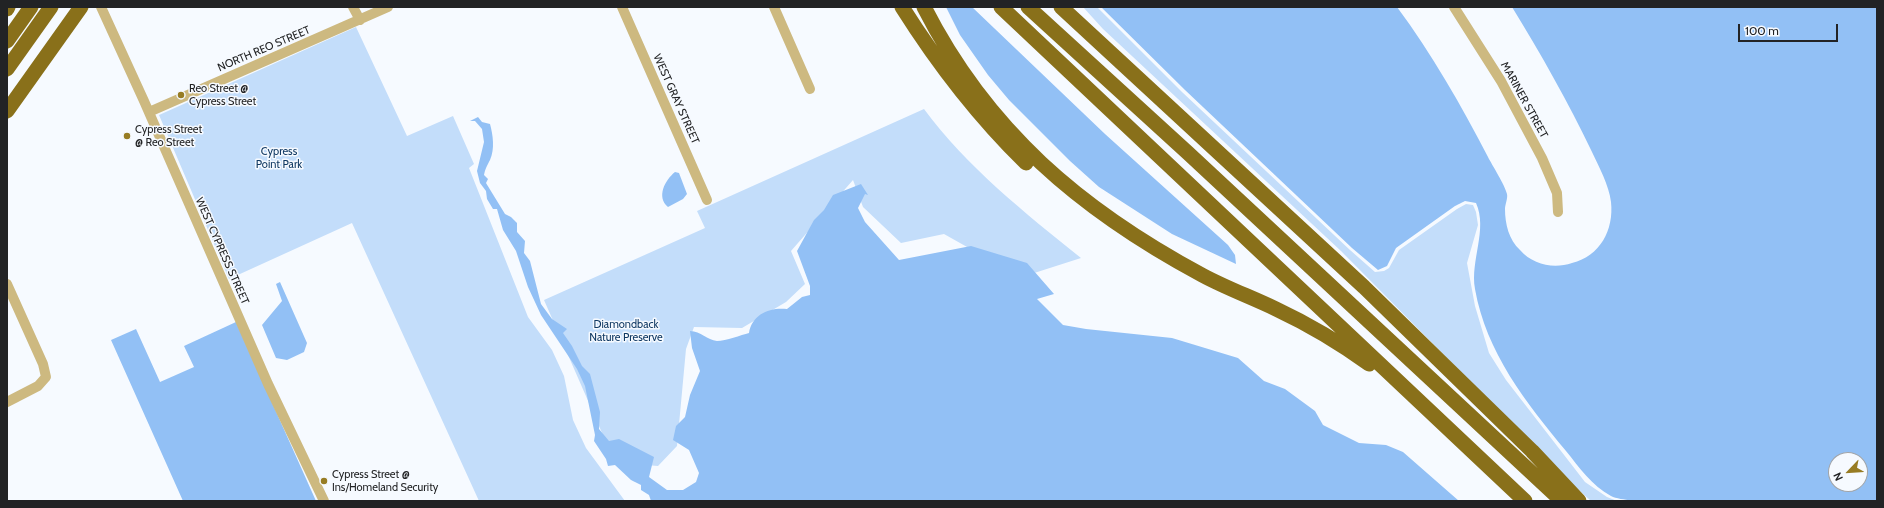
<!DOCTYPE html>
<html>
<head>
<meta charset="utf-8">
<style>
	body { margin:0 }
	#map { position:relative; width:1884px; height:508px; overflow:hidden; background:#f6faff; font-family:Cabin,sans-serif }
	canvas { display:block }
	.frame { position:absolute; inset:0; border:8px solid #222325; pointer-events:none }
	.north { position:absolute; left:1828px; top:452px; width:40px; height:40px; box-sizing:border-box; background:#f6faff; border:1px solid #a1a4a8; border-radius:50%; rotate:245deg; font-size:11px; font-weight:700; line-height:16px; text-align:center; color:#222325 }
	.north::after { content:''; display:block; margin:auto; width:14px; height:18px; background:#977c24; clip-path:polygon(50% 0,100% 100%,50% 72%,0 100%) }
	.scale { position:absolute; left:1738px; top:24px; width:100px; height:18px; box-sizing:border-box; border:2px solid #222325; border-top:0; padding-left:5px; font-size:12px; line-height:14px; white-space:nowrap; color:#222325; -webkit-text-stroke:3px #f6faff; paint-order:stroke }
</style>
</head>
<body>
<div id="map">
<canvas width="1884" height="508"></canvas>
<div class="frame"></div>
<div class="north">N</div>
<div class="scale">100 m</div>
</div>
<script>
const c = document.querySelector('canvas').getContext('2d');
c.lineJoin = 'round';
function fill(path, color) { c.fillStyle = color; c.fill(path, 'evenodd'); }
function strokePath(path, color, width, dash) { c.strokeStyle = color; c.lineWidth = width; c.lineCap = dash ? 'butt' : 'round'; c.setLineDash(dash || []); c.stroke(path); }
function label(font, color, halo, rows, align = 'center') {
  c.font = font + ' Cabin,sans-serif'; c.lineWidth = 3; c.setLineDash([]); c.textBaseline = 'middle'; c.strokeStyle = halo; c.fillStyle = color; for (const [text, x, y, turn = 0] of rows) {
    c.save(); c.translate(x, y); c.rotate((+turn || 0) * Math.PI / 180); c.textAlign = isNaN(turn) ? turn : align; if (halo) c.strokeText(text, 0, 0); c.fillText(text, 0, 0); c.restore();
  }
}
fill(new Path2D(`
	M1083,7H1097L1182,92L1350,250L1375,272L1384,271L1389,268L1399,250L1457,209L1466,204L1473,205L1476,212L1478,225L1467,263L1475,306L1489,353L1506,380L1585,482L1607,497L1617,501H1591L1570,482L1341,251L1103,29Z
	M356,27L407,136L453,116L474,164L469,168L528,317L552,350L564,376L573,420L586,448L625,501H479L352,223L229,279L159,115Z
	M924,109C967,167 1025,213 1081,258L1028,275L1008,270L944,234L901,243L863,207L853,180L791,251L805,284L786,302L742,328L694,327L686,349L677,446L658,466L633,464L606,442L544,300L705,228L697,211Z`), '#c3ddfa');
fill(new Path2D(`
	M946,7H972L1105,134L1228,245L1235,255L1236,264L1172,234L1099,187L1070,161L1009,100L988,75L960,35Z
	M1101,7H1397C1432,54 1461,105 1488,157C1492,165 1505,185 1507,194C1508,198 1505,205 1505,209C1505,224 1509,240 1520,250C1533,265 1554,269 1572,263C1600,256 1614,230 1611,202C1609,185 1599,167 1592,152C1568,102 1541,54 1512,7H1877V501H1631C1625,499 1616,499 1611,496C1592,486 1579,467 1566,451C1526,403 1486,352 1475,289C1470,260 1488,230 1476,203L1465,201L1455,206L1396,248L1387,266L1378,270L1352,248L1185,90ZM1836,460H1860V484H1836Z
	M478,117L482,122L490,124C493,135 495,149 490,160C487,166 485,169 484,175L488,179L486,183L505,214L511,217L517,223V232L525,241L524,253L530,261L541,304L552,319L567,329L563,333L572,346L582,366L590,374L600,412L599,429L609,441L619,439L654,457L649,477L667,490H683L696,482L699,473L689,450L673,440L676,426L685,417L690,395L700,371L692,348L690,331C701,331 707,340 717,341C726,341 741,335 749,333C752,314 770,307 787,309L802,297L810,295V286L797,251L814,220L824,210L833,195L861,184L868,195L865,194L858,208L865,222L899,260L971,246L1027,263L1054,294L1037,299L1063,325L1086,329L1172,338L1238,358L1264,381L1285,389L1315,411L1323,425L1359,443L1386,445L1403,452L1459,501H651L649,495L641,490V485L631,480L615,465L608,466L606,459L594,441L595,435L585,386L577,369L541,315L528,287L516,251L503,230L497,209H493L487,199L486,191L480,183L477,171L484,142L482,129L475,121H470Z
	M675,172L679,173L687,194L683,199L668,207C656,197 665,180 675,172Z
	M280,282L307,343L304,352L287,360L276,358L262,325L282,301L276,284Z
	M236,322L316,501H183L111,340L136,329L160,382L194,367L184,346Z`), '#92c0f5');
strokePath(new Path2D(`
	M101,7L144,101L268,384L324,501
	M353,7L360,20
	M622,7L707,200
	M774,7L810,89
	M1454,7L1501,81L1542,158L1557,193L1558,212
	M149,112L388,7
	M7,284L43,364L46,377L38,386L7,402`), '#cdb980', 10);
strokePath(new Path2D(`
	M902,7C938,64 978,116 1026,163
	M924,7C987,131 1081,210 1202,275C1226,288 1251,297 1276,309C1308,324 1340,343 1369,364
	M1001,7L1525,501
	M1028,7L1188,153L1562,501
	M1061,7L1364,287L1532,451L1579,501
	M7,9L8,7
	M7,41L31,7
	M7,69L51,7
	M7,111L81,7`), '#89701a', 15);
for (const [x, y, r, color] of [
	[181,95,4,"#977c24"],
	[127,136,4,"#977c24"],
	[324,481,4,"#977c24"]
]) { const dot = new Path2D(); dot.arc(x, y, r, 0, 2 * Math.PI); c.fillStyle = color; c.fill(dot); strokePath(dot, '#f6faff', 1.5); }
label('11px', '#222325', '#f6faff', [
	["NORTH REO STREET",264,49,-23],
	["WEST GRAY STREET",676,99,66],
	["MARINER STREET",1524,100,61],
	["WEST CYPRESS STREET",222,251,66]
]);
label('11px', '#222325', '#f6faff', [
	["Reo Street @",189,89],
	["Cypress Street",189,102],
	["Cypress Street",135,130],
	["@ Reo Street",135,143],
	["Cypress Street @",332,475],
	["Ins/Homeland Security",332,488]
], 'left');
label('11px', '#103963', '#f6faff', [
	["Cypress",279,152],
	["Point Park",279,165],
	["Diamondback",626,325],
	["Nature Preserve",626,338]
]);
</script>
</body>
</html>
